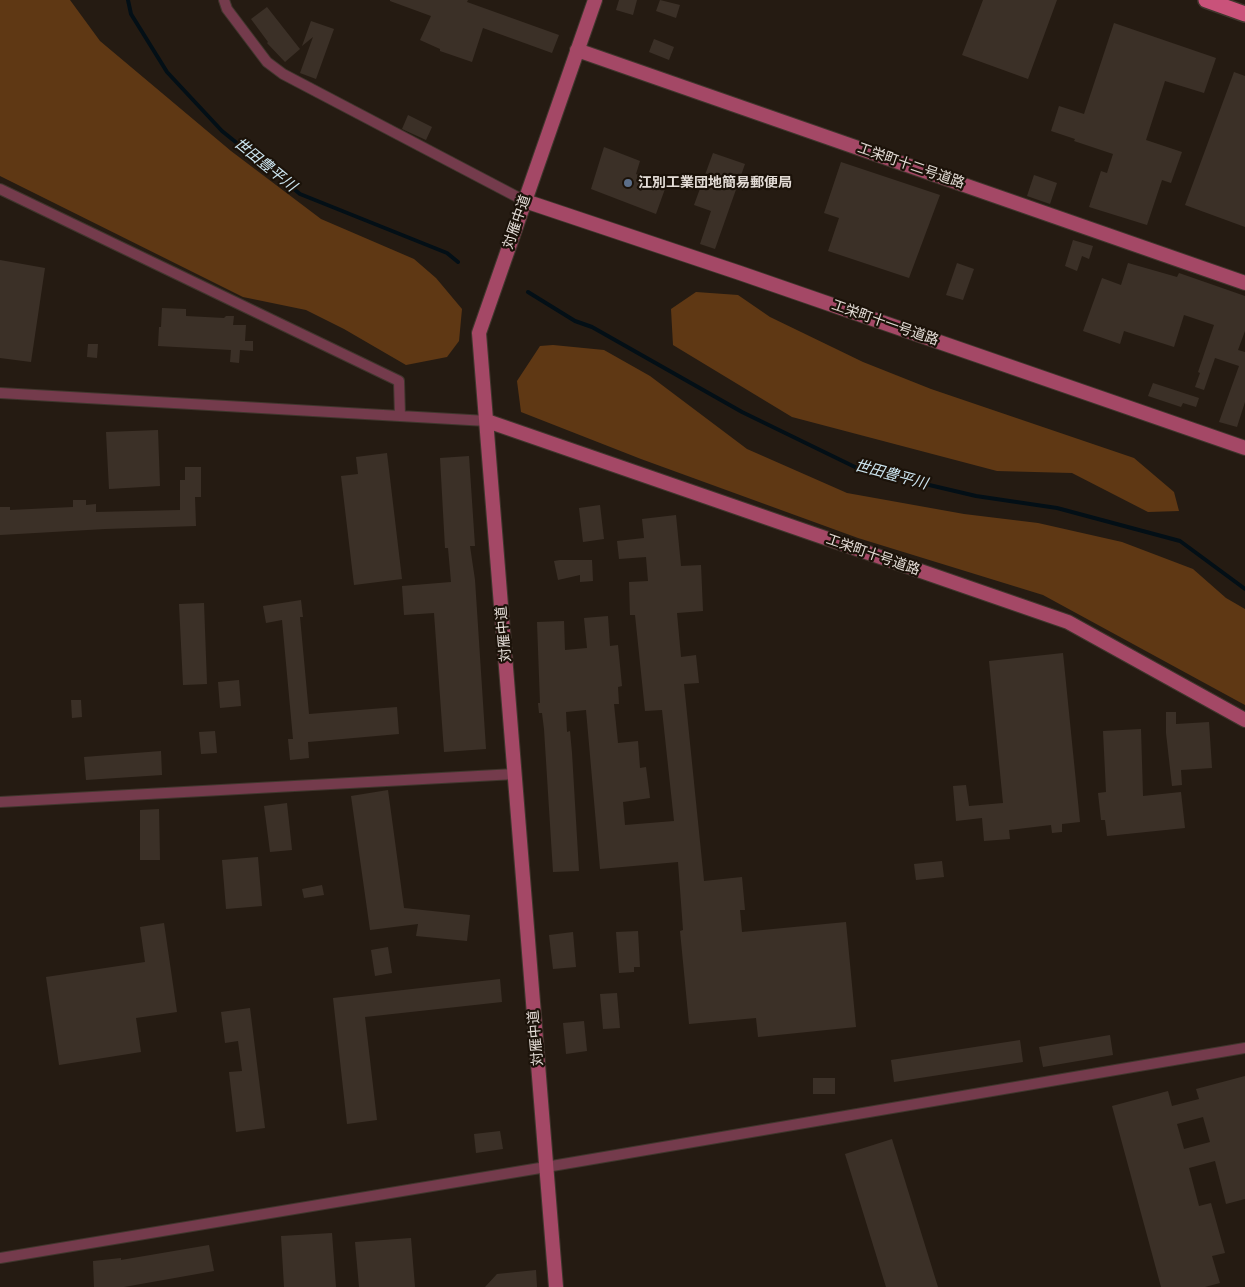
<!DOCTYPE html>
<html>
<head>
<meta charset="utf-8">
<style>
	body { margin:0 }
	canvas { display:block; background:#251b12 }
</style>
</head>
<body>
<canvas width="1245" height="1287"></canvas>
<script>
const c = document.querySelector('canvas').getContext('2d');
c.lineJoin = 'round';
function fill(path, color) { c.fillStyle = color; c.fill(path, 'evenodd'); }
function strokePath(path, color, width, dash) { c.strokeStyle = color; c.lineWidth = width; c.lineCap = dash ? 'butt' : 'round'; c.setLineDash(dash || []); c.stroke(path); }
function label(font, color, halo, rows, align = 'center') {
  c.font = font + ' Rubik,"Noto Sans JP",sans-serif'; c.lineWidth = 4.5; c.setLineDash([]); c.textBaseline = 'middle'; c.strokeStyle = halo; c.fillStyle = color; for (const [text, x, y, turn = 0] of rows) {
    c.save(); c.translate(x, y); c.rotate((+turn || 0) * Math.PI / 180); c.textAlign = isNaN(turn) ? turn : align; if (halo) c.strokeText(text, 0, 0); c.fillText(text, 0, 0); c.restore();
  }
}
fill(new Path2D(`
	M0,0H70L100,41L231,151L321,219L414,259L436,278L462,309L459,341L447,357L406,365L344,329L306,310L243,297L0,176Z
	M696,292L738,295L770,317L863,362L931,389L1134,458L1174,492L1179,511L1148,512L1072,473L997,471L792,417L673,345L671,309Z
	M553,345L604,350L650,376L747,449L847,493L964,514L1038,523L1122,542L1193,569L1226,598L1245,609V705L1043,595L858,538L641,459L521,412L517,381L540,346Z`), '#5f3814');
strokePath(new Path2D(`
	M128,0L131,14L167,72L222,131L300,194L447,253L458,262
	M528,292L575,321L592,327L742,412L857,468L976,496L1057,508L1180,541L1245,589`), '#030f16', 4);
fill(new Path2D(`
	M390,0H468L467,2L559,35L552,53L483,28L472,62L440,51V49L420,40L431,16L390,1Z
	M619,0H637L633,15L616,10Z
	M660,0L680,5L676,18L656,11Z
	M983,0H1057L1028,79L962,55Z
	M267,7L300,49L285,62L267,43L268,42L251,19Z
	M311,21L334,29L316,79L300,73L313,37L302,46Z
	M1114,23L1216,58L1204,93L1165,81L1146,140L1182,152L1171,183L1162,180L1147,225L1089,207L1101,171L1107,173L1113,154L1074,141L1075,139L1051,131L1059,106L1084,114Z
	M654,39L674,47L669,60L649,52Z
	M1234,72L1245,76V227L1185,205Z
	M408,115L432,127L426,140L402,129Z
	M604,147L640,161L636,174L666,186L656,214L591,189Z
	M713,153L745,164L715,249L700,244L711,211L694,205Z
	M841,162L940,195L909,278L828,251L839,218L824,213Z
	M1034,175L1057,183L1050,204L1027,196Z
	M1073,240L1093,246L1089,259L1082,256L1077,271L1065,266Z
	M0,260L45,268L31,362L0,358Z
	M957,263L974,269L963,300L946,295Z
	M1128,263L1177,277L1179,273L1245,296V331L1238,350L1245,352V402L1237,427L1219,422L1239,366L1215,358L1204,390L1195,387L1200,373L1198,372L1214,325L1184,315L1174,347L1124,331L1120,344L1083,331L1102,278L1121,285Z
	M162,308L186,309V316L224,318L226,316H234L233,325H246L245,341H253V351L240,350L239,363L230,362L231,350L158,346L159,327H161Z
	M88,344H98L97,358L87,357Z
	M1153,383L1199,398L1196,407L1183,403L1181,407L1148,396Z
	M158,430L160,486L109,489L106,432Z
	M387,453L402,579L354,585L341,476L358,474L356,457Z
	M469,456L475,546H470L475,580L486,749L444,752L434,613L404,615L402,586L451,582L448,548H445L440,458Z
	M185,467H201V497H195L196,526L105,529L0,535V507H10V510L73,507V500H86V505L96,504V512L180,510V480H185Z
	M600,505L604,539L583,542L579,508Z
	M676,515L681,566L701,565L703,611L677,613L681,657L696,655L699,683L684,684L704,881L742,877L745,910H740L742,932L846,922L856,1027L758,1037L756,1018L689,1024L680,931L683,930L678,862L600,869L586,710L566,712L567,732L570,731L572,753L579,871L553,872L544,729L542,713H539L538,703H540L537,622L564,621L565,650L587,648L584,618L608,616L610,646L618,645L622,686L618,687L619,704H614L618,743L638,741L640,768L646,767L650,798L623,802L625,825L674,821L662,710L645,711L635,615H630L629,582L648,581L646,557L619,559L617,541L644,538L642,519Z
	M560,560H592L593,581L580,582V575L558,580L554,561Z
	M301,600L303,617H300L309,714L397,707L399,734L308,742L309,758L290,760L288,739H293L282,620L266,623L263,606Z
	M204,603L207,684L183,685L179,604Z
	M1063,653L1080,822L1062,824V832L1052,833L1051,825L1009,830L1010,839L984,841L982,818L956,821L953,786L966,785L969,806L1003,803L989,661Z
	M239,680L241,706L220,708L218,682Z
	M71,700H81L82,717L72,718Z
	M1166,712H1176V724L1209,722L1212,768L1181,770L1182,785L1172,786L1166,733Z
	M1141,729L1143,796L1181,792L1185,828L1107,836L1105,820H1101L1098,793L1106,792L1103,731Z
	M215,731L217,753L201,754L199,732Z
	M161,751L162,775L86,780L84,757Z
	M388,790L404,908L470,915L467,941L416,936L418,924L370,930L351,796Z
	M287,803L292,850L270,852L264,806Z
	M159,809L160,860H140V810Z
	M258,857L262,906L226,909L222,860Z
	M942,861L944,877L916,880L914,864Z
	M322,885L324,895L304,898L302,889Z
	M164,923L177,1012L136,1018L141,1052L59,1065L46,977L145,962L140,927Z
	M638,931L640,967H634V972L619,973L616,932Z
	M573,932L576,967L553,969L549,935Z
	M388,947L392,973L375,976L371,950Z
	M500,979L502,1002L365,1017L377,1120L347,1124L333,998Z
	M617,993L620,1028L603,1029L600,994Z
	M250,1008L265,1128L236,1132L229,1072L242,1071L238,1041L225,1043L221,1012Z
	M584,1021L587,1051L566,1054L563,1023Z
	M1110,1035L1113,1055L1043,1067L1039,1047Z
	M1020,1040L1023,1062L894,1082L891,1060Z
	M1245,1076V1199L1226,1204L1215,1161L1189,1168L1199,1206L1211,1203L1225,1253L1212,1256L1220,1283L1205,1287H1161L1112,1106L1168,1091L1172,1106L1199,1099L1196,1089ZM1203,1117L1210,1142L1184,1149L1177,1124Z
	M813,1078H835V1094H813Z
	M500,1131L503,1149L476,1153L474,1134Z
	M892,1139L938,1287H886L845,1154Z
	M332,1233L336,1287H284L281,1236Z
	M411,1238L415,1287H359L355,1242Z
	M209,1245L214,1271L124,1287H94L93,1261L121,1258V1260Z
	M536,1270L537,1287H485L497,1274Z`), '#3b3027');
const street = new Path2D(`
	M224,0L227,9L267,62L283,74L525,201
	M0,189L399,381L400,416
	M0,393L487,421
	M0,802L515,774
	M0,1258L546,1167L1245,1048`);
const secondary = new Path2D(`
	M577,50L1245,283
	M525,201L740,273L1245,448
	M487,421L1068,622L1245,720
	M556,1287L479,333L595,0`);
const primary = new Path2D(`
	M1206,0L1245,14`);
strokePath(street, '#40362d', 12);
strokePath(secondary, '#40362d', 16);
strokePath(primary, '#40362d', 18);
strokePath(street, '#743b4c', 10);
strokePath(secondary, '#a44866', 14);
strokePath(primary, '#c9527a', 15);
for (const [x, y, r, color] of [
	[628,183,5,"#5c6f8a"]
]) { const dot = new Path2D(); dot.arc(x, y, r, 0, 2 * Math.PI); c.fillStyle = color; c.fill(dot); strokePath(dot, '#1b1209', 2); }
label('14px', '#e3dcd6', '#1b1209', [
	["工栄町十二号道路",911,166,19],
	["対雁中道",517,222,-71],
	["工栄町十一号道路",885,323,19],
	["工栄町十号道路",873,555,19],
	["対雁中道",504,634,-95],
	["対雁中道",536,1038,-95]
]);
label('bold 14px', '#e3dcd6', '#1b1209', [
	["江別工業団地簡易郵便局",638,183]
], 'left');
label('italic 15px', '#cde6f1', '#1b1209', [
	["世田豊平川",265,165,39],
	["世田豊平川",891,475,15]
]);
</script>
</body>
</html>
